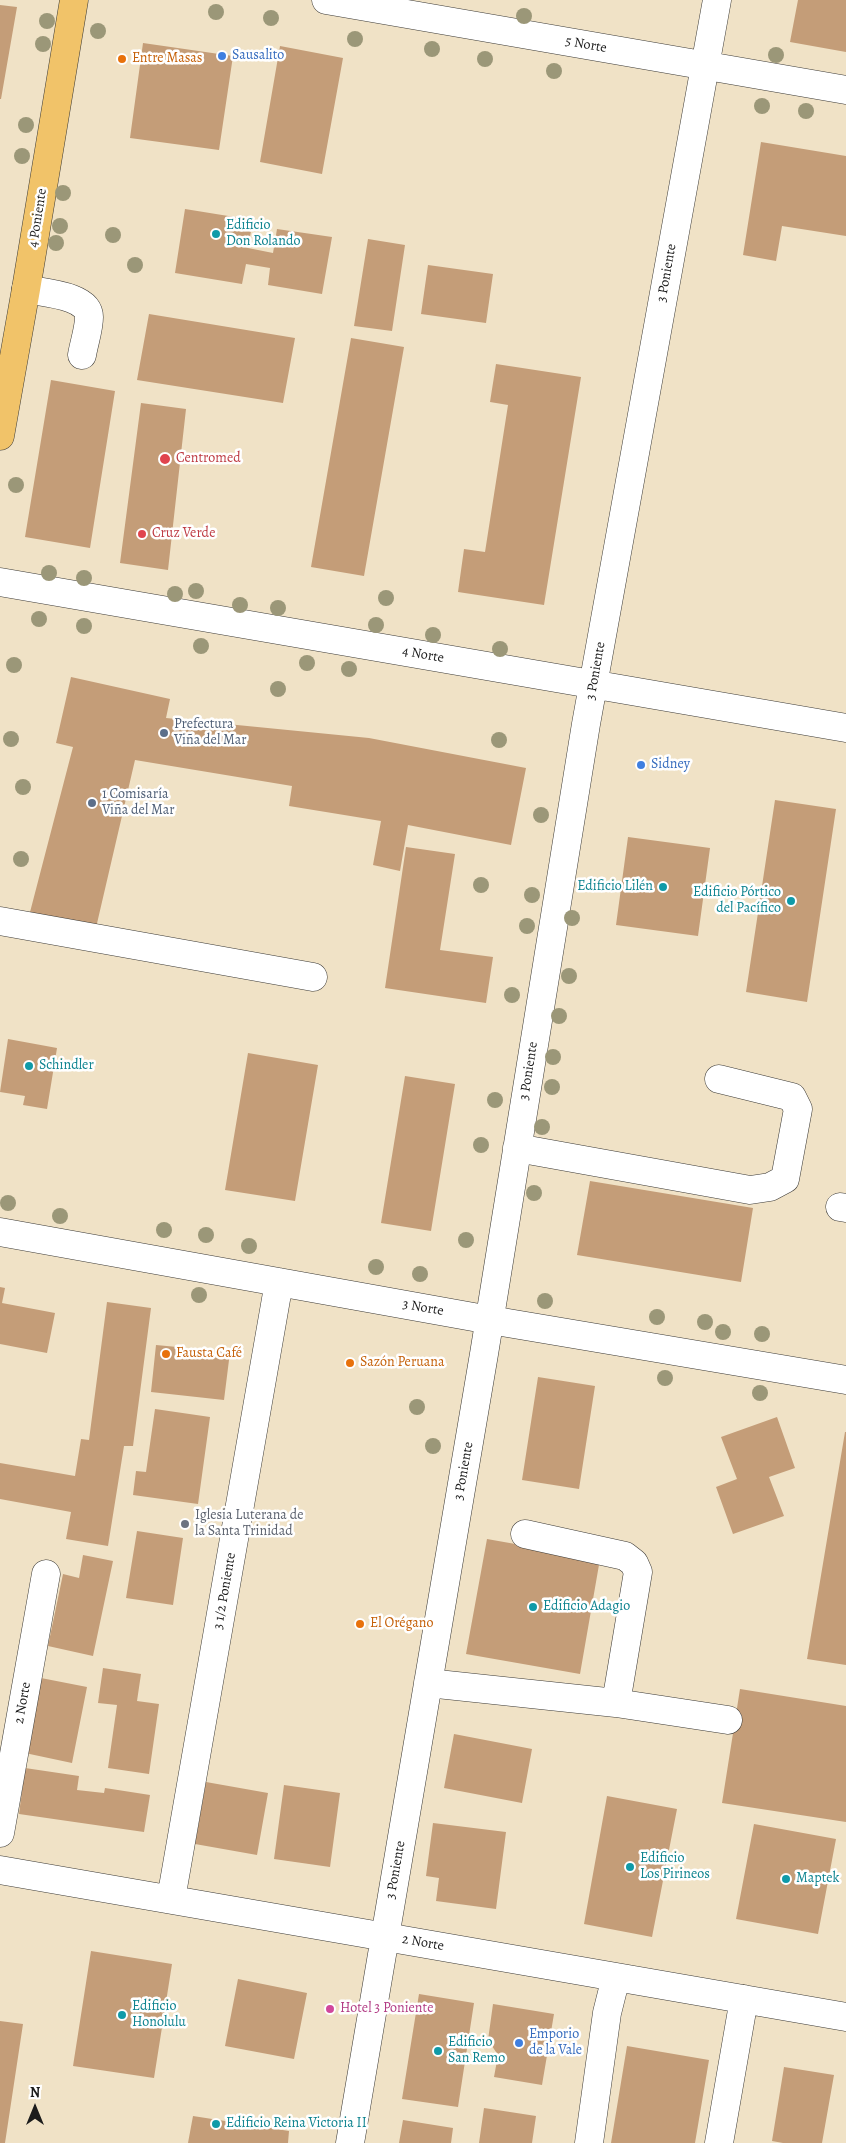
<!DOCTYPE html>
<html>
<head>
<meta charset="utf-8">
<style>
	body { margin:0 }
	#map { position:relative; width:846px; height:2143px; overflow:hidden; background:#f0e2c6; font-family:Alegreya,serif }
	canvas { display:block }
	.north { position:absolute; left:10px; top:2083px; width:50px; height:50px; -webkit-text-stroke:4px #fff; paint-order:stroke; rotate:0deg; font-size:14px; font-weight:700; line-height:20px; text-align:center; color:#1c1c1c }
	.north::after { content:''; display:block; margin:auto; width:18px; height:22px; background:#1c1c1c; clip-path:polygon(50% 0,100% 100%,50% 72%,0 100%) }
</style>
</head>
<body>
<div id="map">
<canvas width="846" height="2143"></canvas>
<div class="north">N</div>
</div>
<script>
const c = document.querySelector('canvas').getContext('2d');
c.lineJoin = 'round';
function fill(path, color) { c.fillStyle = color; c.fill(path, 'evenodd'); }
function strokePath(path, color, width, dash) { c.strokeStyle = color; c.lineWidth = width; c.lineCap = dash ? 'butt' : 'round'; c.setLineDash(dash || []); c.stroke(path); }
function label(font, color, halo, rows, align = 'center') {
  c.font = font + ' Alegreya,serif'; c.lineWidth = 5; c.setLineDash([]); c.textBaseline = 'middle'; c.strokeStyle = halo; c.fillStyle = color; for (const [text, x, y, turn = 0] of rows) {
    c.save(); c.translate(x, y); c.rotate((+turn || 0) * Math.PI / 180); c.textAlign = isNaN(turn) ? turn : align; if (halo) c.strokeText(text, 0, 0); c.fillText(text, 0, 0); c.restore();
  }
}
fill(new Path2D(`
	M798,0H846V52L790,42Z
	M0,5L17,7L1,99H0Z
	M143,43L233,56L219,150L130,138Z
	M280,46L343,58L322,174L260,162Z
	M761,142L846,156V236L782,226L776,261L743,255Z
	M185,209L253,220L248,248L273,253L277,229L332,237L322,294L268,285L270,268L246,264L242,284L175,273Z
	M368,239L405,245L392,331L354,326Z
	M428,265L493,274L486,323L421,314Z
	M149,314L295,338L283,403L137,380Z
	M351,338L404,347L364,576L311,567Z
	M496,364L581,377L544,605L458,592L464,549L485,552L508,405L490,402Z
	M51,380L115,391L90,548L25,537Z
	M141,403L186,409L168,570L120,563Z
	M71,677L170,699L166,718L369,738L526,768L511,845L408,825L400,871L373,865L381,821L289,806L292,786L135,760L95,932L29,916L73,747L56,743Z
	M775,800L836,809L807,1002L746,992Z
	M628,837L710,848L698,936L616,925Z
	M406,847L455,854L440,950L493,957L486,1003L385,988Z
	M8,1039L57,1048L47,1109L23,1105L25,1096L0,1092Z
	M248,1053L318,1065L295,1201L225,1190Z
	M405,1076L455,1084L431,1231L381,1223Z
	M590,1181L753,1208L741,1282L577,1255Z
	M0,1287L5,1288L2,1303L55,1313L47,1353L0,1344Z
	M107,1302L151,1308L133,1446H124L108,1546L66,1539L71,1512L0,1499V1463L75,1476L81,1439L89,1440Z
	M156,1345L230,1352L224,1400L151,1392Z
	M538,1377L595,1386L579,1489L522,1480Z
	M155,1409L210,1417L198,1504L133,1495L136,1471L146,1472Z
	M777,1417L795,1468L769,1477L784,1516L733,1534L716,1487L737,1479L721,1437Z
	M845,1432H846V1665L807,1659Z
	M137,1531L183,1538L173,1605L126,1598Z
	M487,1539L600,1559L580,1674L466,1654Z
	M83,1555L113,1561L93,1656L48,1646L63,1574L79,1578Z
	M103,1668L141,1674L137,1701L159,1704L149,1774L108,1768L117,1705L98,1703Z
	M41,1678L87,1687L72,1763L25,1753Z
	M740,1689L846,1706V1822L722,1803Z
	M454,1734L532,1749L522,1803L444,1788Z
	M25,1768L79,1776L77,1790L104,1793L105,1788L150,1795L144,1832L19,1814Z
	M206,1782L268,1793L257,1855L195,1844Z
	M284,1785L340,1793L330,1867L274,1859Z
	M607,1796L677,1809L652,1937L584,1924Z
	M433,1823L506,1832L496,1909L436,1901L439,1878L426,1876Z
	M754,1824L836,1839L818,1934L736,1919Z
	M91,1951L172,1964L154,2078L73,2066Z
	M238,1979L307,1993L294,2059L225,2046Z
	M419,1994L474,2003L458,2107L402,2099Z
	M493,2004L554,2014L542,2085L494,2077L498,2055L488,2040Z
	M0,2021L23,2024L5,2143H0Z
	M627,2046L709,2060L695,2143H611Z
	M784,2067L834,2075L822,2143H783L772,2141Z
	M484,2108L536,2116L532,2143H479Z
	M193,2116L289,2131L288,2143H188Z
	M403,2120L453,2128L451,2143H399Z`), '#c49d78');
const minor = new Path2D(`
	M326,0L846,90
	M26,289C43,293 89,295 89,317C89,329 84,343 82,355
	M0,582L846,728
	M0,921L313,977
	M517,1148L750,1190L770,1187L785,1179L798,1109L792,1097L719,1079
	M840,1207L846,1208
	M0,1232L490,1320L846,1380
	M428,1683L616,1703L638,1572L634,1563L625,1556L525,1534
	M616,1703L728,1720
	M0,1833L46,1574
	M0,1870L846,2017
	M171,1899L279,1282
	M350,2143L484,1354L586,724L717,0
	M589,2143L607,2013L616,1977
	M719,2143L744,1999`);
const major = new Path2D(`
	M0,436L26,289L74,0`);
strokePath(minor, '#3c3a36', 29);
strokePath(major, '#3c3a36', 29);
strokePath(minor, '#fff', 28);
strokePath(major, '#f1c369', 28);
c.fillStyle = '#9b9778';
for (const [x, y] of [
	[216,12],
	[524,16],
	[271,18],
	[47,21],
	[98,31],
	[355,39],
	[43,44],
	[432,49],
	[776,55],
	[485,59],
	[554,71],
	[762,106],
	[806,111],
	[26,125],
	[22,156],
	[63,193],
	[60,226],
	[113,235],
	[56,243],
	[135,265],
	[16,485],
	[49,573],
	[84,578],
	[196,591],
	[175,594],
	[386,598],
	[240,605],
	[278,608],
	[39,619],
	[376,625],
	[84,626],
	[433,635],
	[201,646],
	[500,649],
	[307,663],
	[14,665],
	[349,669],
	[278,689],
	[11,739],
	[499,740],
	[23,787],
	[541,815],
	[21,859],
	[481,885],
	[532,895],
	[572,918],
	[527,926],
	[569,976],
	[512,995],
	[559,1016],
	[553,1057],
	[552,1087],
	[495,1100],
	[542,1127],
	[481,1145],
	[534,1193],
	[8,1203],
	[60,1216],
	[164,1230],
	[206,1235],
	[466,1240],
	[249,1246],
	[376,1267],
	[420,1274],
	[199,1295],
	[545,1301],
	[657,1317],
	[705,1322],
	[723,1332],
	[762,1334],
	[665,1378],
	[760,1393],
	[417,1407],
	[433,1446]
]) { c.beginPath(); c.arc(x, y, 8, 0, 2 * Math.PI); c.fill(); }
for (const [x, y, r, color] of [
	[222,56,5,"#3f7fe0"],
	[122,59,5,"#e8710a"],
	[216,234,5,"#0f9aa8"],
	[165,459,6,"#e0444e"],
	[142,534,5,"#e0444e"],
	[164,733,5,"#5c6f8a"],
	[641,765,5,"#3f7fe0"],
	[92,803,5,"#5c6f8a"],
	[663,887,5,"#0f9aa8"],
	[791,901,5,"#0f9aa8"],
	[29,1066,5,"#0f9aa8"],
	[166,1354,5,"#e8710a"],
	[350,1363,5,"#e8710a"],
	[185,1524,5,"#6b7280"],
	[533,1607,5,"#0f9aa8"],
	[360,1624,5,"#e8710a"],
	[630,1867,5,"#0f9aa8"],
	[786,1879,5,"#0f9aa8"],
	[330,2009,5,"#d1479c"],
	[122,2015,5,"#0f9aa8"],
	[519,2043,5,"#3f7fe0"],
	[438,2051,5,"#0f9aa8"],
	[216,2124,5,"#0f9aa8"]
]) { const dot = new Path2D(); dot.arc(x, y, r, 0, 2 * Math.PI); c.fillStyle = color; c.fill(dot); strokePath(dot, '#fff', 2); }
label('14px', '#1c1c1c', '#fff', [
	["5 Norte",586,45,10],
	["4 Poniente",38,218,-81],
	["3 Poniente",667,273,-80],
	["4 Norte",423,655,10],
	["3 Poniente",596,671,-80],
	["3 Poniente",529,1071,-81],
	["3 Norte",423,1308,10],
	["3 Poniente",464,1471,-80],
	["3 1/2 Poniente",225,1591,-80],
	["2 Norte",23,1703,-80],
	["3 Poniente",396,1870,-80],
	["2 Norte",423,1943,10]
]);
label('14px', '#366cbe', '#fff', [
	["Sausalito",232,56],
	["Sidney",651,765],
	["Emporio",529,2035],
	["de la Vale",529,2051]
], 'left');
label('14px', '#c56008', '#fff', [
	["Entre Masas",132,59],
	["Fausta Café",176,1354],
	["Sazón Peruana",360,1363],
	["El Orégano",370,1624]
], 'left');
label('14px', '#0d838f', '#fff', [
	["Edificio",226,226],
	["Don Rolando",226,242],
	["Edificio Lilén",653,887,"right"],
	["Edificio Pórtico",781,893,"right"],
	["del Pacífico",781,909,"right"],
	["Schindler",39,1066],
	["Edificio Adagio",543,1607],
	["Edificio",640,1859],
	["Los Pirineos",640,1875],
	["Maptek",796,1879],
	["Edificio",132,2007],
	["Honolulu",132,2023],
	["Edificio",448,2043],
	["San Remo",448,2059],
	["Edificio Reina Victoria II",226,2124]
], 'left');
label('14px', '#be3a42', '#fff', [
	["Centromed",176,459],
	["Cruz Verde",152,534]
], 'left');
label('14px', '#4e5e75', '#fff', [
	["Prefectura",174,725],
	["Viña del Mar",174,741],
	["1 Comisaría",102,795],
	["Viña del Mar",102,811]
], 'left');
label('14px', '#5b616d', '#fff', [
	["Iglesia Luterana de",195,1516],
	["la Santa Trinidad",195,1532]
], 'left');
label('14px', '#b23c85', '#fff', [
	["Hotel 3 Poniente",340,2009]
], 'left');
</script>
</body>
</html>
